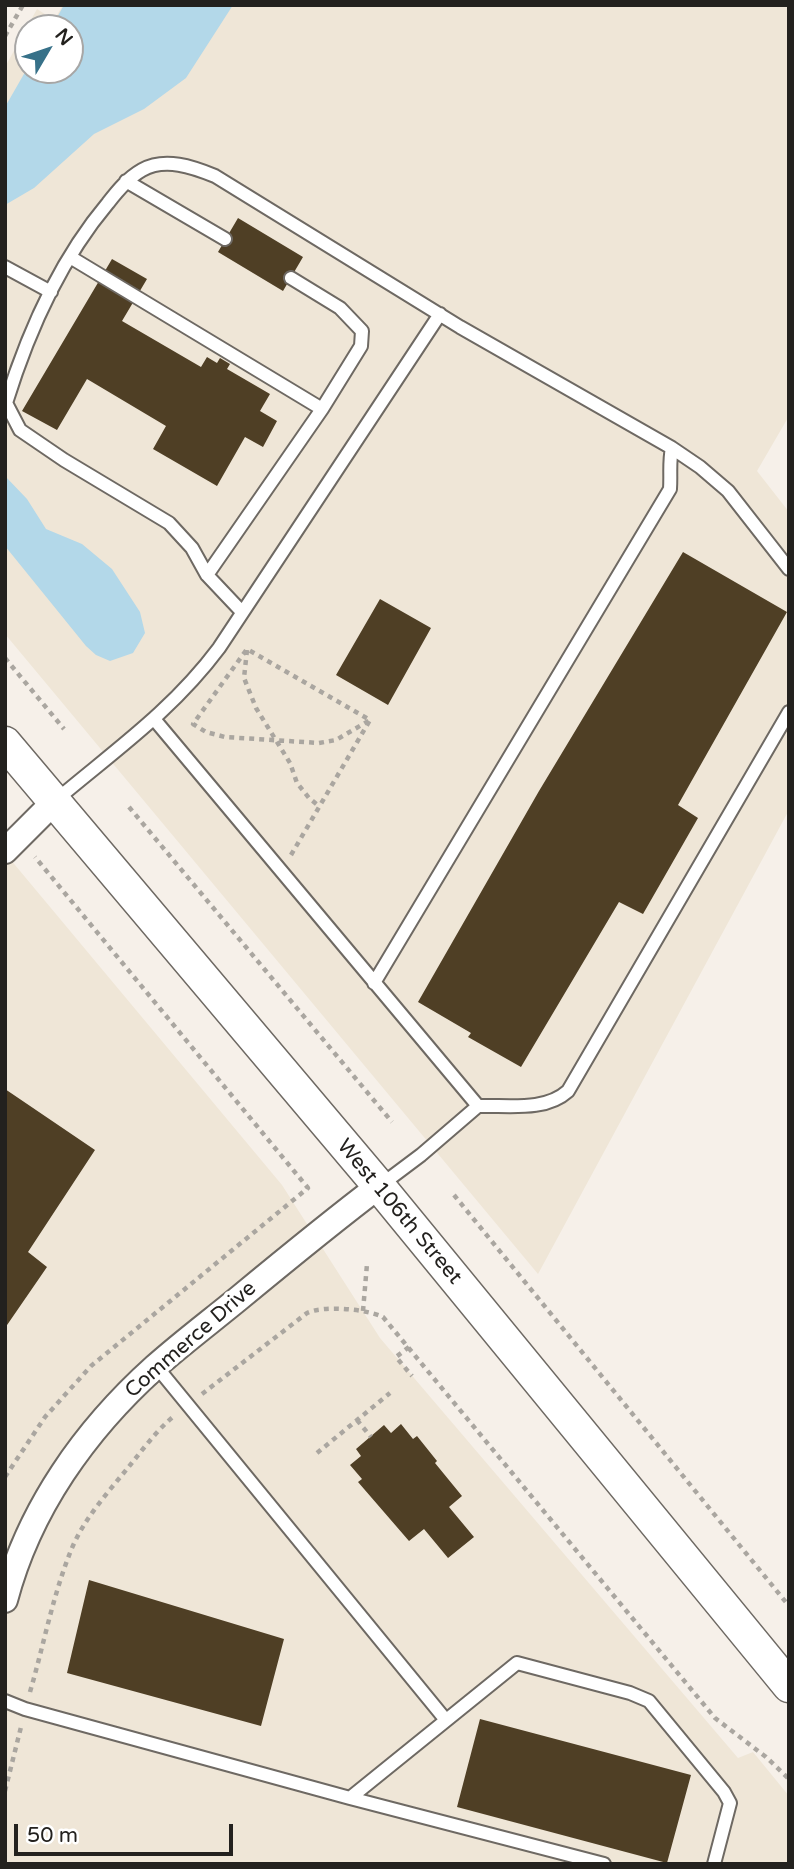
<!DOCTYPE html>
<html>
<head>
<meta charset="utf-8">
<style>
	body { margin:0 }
	#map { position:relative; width:794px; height:1869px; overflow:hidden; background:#f6f0e9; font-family:"Varela Round",sans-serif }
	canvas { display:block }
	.frame { position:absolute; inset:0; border:7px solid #23211e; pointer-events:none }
	.north { position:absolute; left:14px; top:14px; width:70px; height:70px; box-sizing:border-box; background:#fff; border:2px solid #a7a6a5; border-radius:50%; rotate:51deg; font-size:19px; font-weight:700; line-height:28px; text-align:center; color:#23211e }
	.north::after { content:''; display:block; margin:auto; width:24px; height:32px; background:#377189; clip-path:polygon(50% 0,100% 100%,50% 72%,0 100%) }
	.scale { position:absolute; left:14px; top:1824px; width:219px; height:32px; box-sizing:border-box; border:4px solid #23211e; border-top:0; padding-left:9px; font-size:21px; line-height:24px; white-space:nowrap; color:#23211e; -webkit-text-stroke:5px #fff; paint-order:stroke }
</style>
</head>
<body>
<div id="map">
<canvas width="794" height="1869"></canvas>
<div class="frame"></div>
<div class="north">N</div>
<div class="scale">50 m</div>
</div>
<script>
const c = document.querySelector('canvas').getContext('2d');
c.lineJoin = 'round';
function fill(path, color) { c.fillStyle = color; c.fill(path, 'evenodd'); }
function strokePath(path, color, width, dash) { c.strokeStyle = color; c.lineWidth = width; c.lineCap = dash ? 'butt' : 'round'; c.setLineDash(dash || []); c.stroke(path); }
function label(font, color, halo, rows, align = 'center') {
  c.font = font + ' "Varela Round",sans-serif'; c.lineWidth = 7; c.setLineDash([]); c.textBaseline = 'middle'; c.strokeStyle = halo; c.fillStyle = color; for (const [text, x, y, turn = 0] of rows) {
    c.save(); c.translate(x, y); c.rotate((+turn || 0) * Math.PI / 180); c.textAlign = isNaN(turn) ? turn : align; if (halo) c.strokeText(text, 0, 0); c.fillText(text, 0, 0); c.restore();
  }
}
fill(new Path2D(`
	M63,5H789V416L757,471L789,512V810L538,1274L5,634V67L37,9L54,20ZM28,28H70V70H28Z
	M5,853L282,1185L380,1338L738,1758L753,1752L789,1796V1864H5Z`), '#efe6d7');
fill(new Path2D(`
	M64,5H233L186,78L144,109L94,134L34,188L5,205V107L28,67V70H70V28H51Z
	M5,476L27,499L46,529L82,544L112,569L140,612L145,633L133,653L110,661L96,655L86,646L5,546Z`), '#b3d8e9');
fill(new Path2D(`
	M238,218L303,257L283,291L218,252Z
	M112,259L147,279L122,321L201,367L207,357L217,363L220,358L230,364L227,369L270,394L260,411L277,421L263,447L245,437L217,486L153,449L166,426L87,379L57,430L22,411Z
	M683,552L787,612L678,805L698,818L643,914L619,902L521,1067L468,1037L471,1033L418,1002L539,791Z
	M380,599L431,628L388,705L336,675Z
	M5,1089L95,1150L28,1252L47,1267L5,1328Z
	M401,1424L413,1439L417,1436L437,1461L435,1463L462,1496L449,1507L474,1537L448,1558L424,1529L409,1541L358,1482L362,1479L350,1465L361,1456L356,1449L384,1425L391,1433Z
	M89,1580L284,1639L261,1726L67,1673Z
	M480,1719L691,1775L667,1863L457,1807Z`), '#4f3f25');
const service = new Path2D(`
	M126,181L225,239
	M70,257L322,409
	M5,267L51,292
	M207,575L322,409L361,346L362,331L340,308L291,278
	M242,612L207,575L192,548L169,523L64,460L20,430L6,403C28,332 60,260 108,203C118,190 128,178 142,170C165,157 193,167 215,176L460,327L672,448L700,467L728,491L789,569
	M154,719L478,1106L421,1155L381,1185
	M55,801C114,751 172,711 219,648L440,314
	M374,983L670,489C671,475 669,462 672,448
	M478,1106C507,1105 545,1112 568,1091L789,712
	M156,1366L445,1719
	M5,1701L25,1709L350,1798
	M604,1864L350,1798L517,1663L630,1693L649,1701L724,1792L730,1803L714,1864`);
const minor = new Path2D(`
	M5,851L55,801
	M5,1600C29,1509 85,1430 155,1367C182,1343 210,1322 238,1299C284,1261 330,1223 379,1186`);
const tertiary = new Path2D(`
	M5,743L379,1186L789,1686`);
strokePath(service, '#6e6963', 16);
strokePath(minor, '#6e6963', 28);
strokePath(tertiary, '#6e6963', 35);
strokePath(new Path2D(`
	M5,36L23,5
	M247,650L244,678L256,708L290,763L297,783L309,798L320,807
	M5,658L64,729
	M129,807L392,1122
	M291,855L370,720L247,649L193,724L206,732L225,737L319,743L336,740L370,720
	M454,1195L789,1606
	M363,1311L367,1264
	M409,1347L396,1357L412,1376
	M202,1394L307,1313C324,1305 366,1309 383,1317L715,1718L766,1757L789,1779
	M357,1420L371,1437
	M317,1453L390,1393
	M5,1477L45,1417L91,1366L308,1188L35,857
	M30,1692C44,1644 53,1594 72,1548C85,1517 110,1490 131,1464C144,1448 157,1430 174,1416
	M5,1791L21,1727`), '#aaa6a0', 4.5, [5, 5]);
strokePath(service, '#fff', 12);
strokePath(minor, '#fff', 24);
strokePath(tertiary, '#fff', 32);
label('21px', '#23211e', '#fff', [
	["West 106th Street",399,1212,50],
	["Commerce Drive",191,1340,-41]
]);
</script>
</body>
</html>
